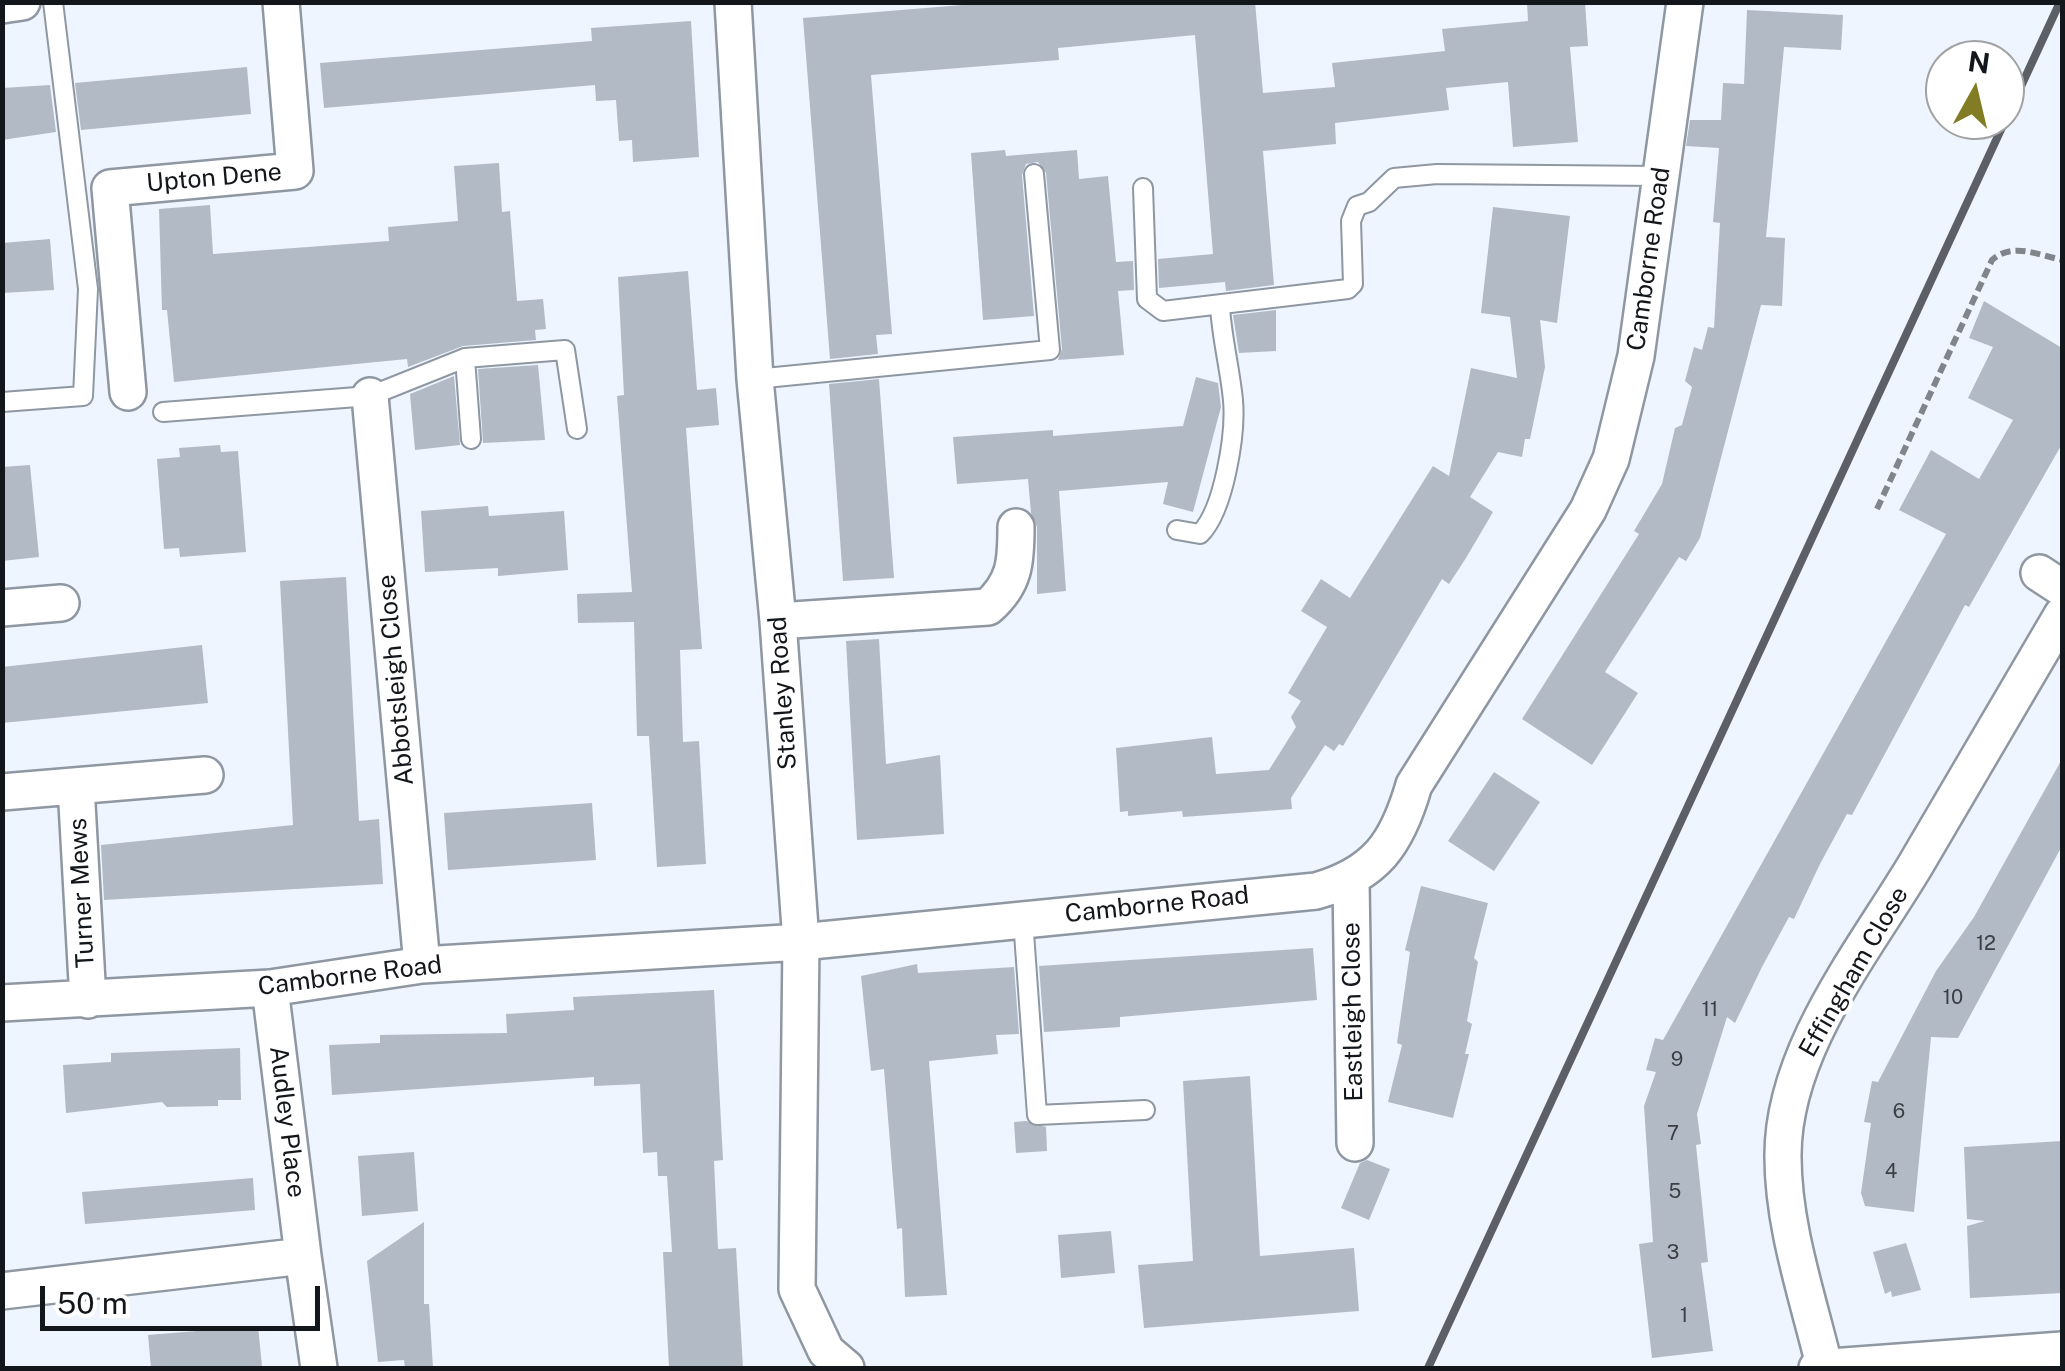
<!DOCTYPE html>
<html>
<head>
<meta charset="utf-8">
<style>
	body { margin:0 }
	#map { position:relative; width:2065px; height:1371px; overflow:hidden; background:#eef5ff; font-family:"Public Sans",sans-serif }
	canvas { display:block }
	.frame { position:absolute; inset:0; border:5px solid #13161a; pointer-events:none }
	.north { position:absolute; left:1925px; top:40px; width:100px; height:100px; box-sizing:border-box; background:#fff; border:2px solid #a1a2a3; border-radius:50%; rotate:8deg; font-size:28px; font-weight:700; line-height:40px; text-align:center; color:#13161a }
	.north::after { content:''; display:block; margin:auto; width:35px; height:45px; background:#827d24; clip-path:polygon(50% 0,100% 100%,50% 72%,0 100%) }
	.scale { position:absolute; left:40px; top:1286px; width:280px; height:45px; box-sizing:border-box; border:5px solid #13161a; border-top:0; padding-left:12px; font-size:30px; line-height:35px; white-space:nowrap; color:#13161a; -webkit-text-stroke:8px #fff; paint-order:stroke }
</style>
</head>
<body>
<div id="map">
<canvas width="2065" height="1371"></canvas>
<div class="frame"></div>
<div class="north">N</div>
<div class="scale">50 m</div>
</div>
<script>
const c = document.querySelector('canvas').getContext('2d');
c.lineJoin = 'round';
function fill(path, color) { c.fillStyle = color; c.fill(path, 'evenodd'); }
function strokePath(path, color, width, dash) { c.strokeStyle = color; c.lineWidth = width; c.lineCap = dash ? 'butt' : 'round'; c.setLineDash(dash || []); c.stroke(path); }
function label(font, color, halo, rows, align = 'center') {
  c.font = font + ' "Public Sans",sans-serif'; c.lineWidth = 8; c.setLineDash([]); c.textBaseline = 'middle'; c.strokeStyle = halo; c.fillStyle = color; for (const [text, x, y, turn = 0] of rows) {
    c.save(); c.translate(x, y); c.rotate((+turn || 0) * Math.PI / 180); c.textAlign = isNaN(turn) ? turn : align; if (halo) c.strokeText(text, 0, 0); c.fillText(text, 0, 0); c.restore();
  }
}
fill(new Path2D(`
	M999,2H1255L1263,93L1335,87L1332,63L1445,51L1442,29L1528,21L1527,2H1585L1588,46L1570,47L1578,142L1513,147L1508,82L1446,88L1449,110L1335,123L1336,144L1263,151L1274,285L1226,291L1225,282L1159,288L1158,259L1213,254L1195,35L1058,48L1059,60L871,75L892,334L876,335L878,354L830,359L803,18Z
	M1747,10L1843,15L1841,50L1784,47L1766,237L1785,238L1782,306L1761,305L1700,538L1686,561L1679,557L1605,672L1638,693L1592,765L1522,719L1639,534L1634,531L1662,484L1675,428L1682,425L1692,387L1685,381L1694,347L1702,350L1708,327L1714,328L1720,223L1713,222L1719,148L1686,146L1690,120H1721L1723,83L1744,84Z
	M691,21L699,157L633,162L632,140L619,141L616,100L596,101L595,85L324,108L320,63L592,41L591,28Z
	M247,67L251,114L81,130L75,83Z
	M50,85L56,132L2,140V88Z
	M1005,150L1006,156L1077,150L1079,179L1108,176L1116,262L1133,261L1134,290L1118,291L1124,355L1058,360L1062,349L1046,173L1038,162L1026,164L1022,175L1034,316L983,320L971,153Z
	M499,163L502,212L510,211L517,301L543,299L546,329L535,330L536,340L463,346L408,367L407,359L174,382L167,310H162L159,209L210,205L213,254L389,241L388,227L458,221L454,166Z
	M1493,207L1570,216L1557,323L1540,320L1545,367L1530,439H1525L1522,457L1498,452L1470,497L1493,512L1466,558L1449,584L1442,579L1343,746L1339,744L1334,751L1325,745L1291,798L1292,809L1183,817L1182,811L1128,816V811L1120,812L1116,748L1212,737L1216,774L1269,770L1296,727L1291,717L1301,701L1288,693L1327,627L1301,611L1321,579L1350,598L1433,466L1449,476L1471,368L1517,378L1510,317L1481,313Z
	M50,239L54,290L2,293V243Z
	M688,271L697,390L716,388L719,425L686,428L702,649L680,650L683,742L699,741L706,864L657,867L649,736H637L634,622L578,623L577,594L632,592L617,396L624,395L618,277Z
	M1984,301L2062,348V444L1969,607L1965,605L1852,815L1847,814L1820,864L1794,919L1789,917L1762,967L1735,1023L1727,1017L1697,1114L1701,1144L1696,1145L1708,1262L1701,1263L1713,1351L1652,1358L1639,1244L1653,1242L1644,1106L1656,1072L1646,1070L1655,1038L1663,1040L1946,534L1899,510L1931,450L1979,479L2013,420L1968,398L1993,347L1969,338Z
	M1276,310V351L1239,353L1233,315Z
	M538,365L545,440L483,443L478,369Z
	M454,376L460,445L415,450L410,394Z
	M1196,377L1218,383L1221,407L1193,512L1163,504L1168,482L1059,491L1066,591L1037,594V527L1031,513L1028,479L957,484L953,437L1053,430V436L1183,426Z
	M879,379L894,578L843,581L829,384Z
	M220,445L221,452L238,451L246,552L180,557L179,548L164,549L157,459L180,457L179,448Z
	M30,465L39,557L2,561V467Z
	M488,506L489,516L564,511L568,570L498,576V568L425,572L421,511Z
	M346,577L359,821L379,819L383,884L104,900L101,845L293,825L280,581Z
	M879,639L886,764L940,755L944,834L857,840L846,641Z
	M202,645L208,703L2,723V667Z
	M2062,759V846L1958,1038L1931,1037L1914,1212L1865,1206L1861,1193L1871,1123L1864,1122L1872,1081L1878,1082L1936,971L1974,917Z
	M1494,772L1540,802L1494,871L1448,841Z
	M592,803L596,860L448,870L444,813Z
	M1421,886L1488,903L1474,958L1478,962L1467,1021L1472,1024L1465,1054H1469L1453,1118L1388,1102L1402,1045L1397,1043L1410,952L1405,950Z
	M1313,948L1317,1000L1120,1017V1027L1044,1032L1039,966Z
	M917,964L918,973L1014,967L1019,1034L996,1035L998,1054L929,1061L947,1295L905,1297L902,1228L897,1229L884,1069L871,1071L861,976Z
	M714,990L723,1160L714,1161L718,1249L736,1248L743,1368H669L663,1252H672L667,1176H658L657,1152L643,1153L640,1084L594,1086V1077L332,1095L329,1045L380,1043V1035L507,1033L506,1014L574,1010L573,997Z
	M240,1048L241,1100H218V1106L167,1107L162,1102L66,1113L63,1065L111,1062V1053Z
	M1250,1076L1260,1256L1354,1248L1359,1311L1144,1328L1138,1265L1193,1261L1183,1081Z
	M1026,1121L1046,1127L1047,1151L1016,1153L1014,1122Z
	M2062,1141V1293L1970,1298L1967,1226L1985,1221L1967,1219L1964,1147Z
	M414,1152L418,1211L362,1216L358,1156Z
	M1367,1160L1390,1169L1369,1220L1341,1208L1360,1163Z
	M253,1178L255,1210L85,1224L82,1192Z
	M424,1222V1304H429L433,1368H405L404,1360L378,1362L367,1261Z
	M1111,1231L1115,1273L1061,1278L1058,1235Z
	M1906,1243L1921,1290L1892,1297L1891,1291L1885,1294L1873,1252Z
	M258,1326L262,1366L151,1368L148,1335Z`), '#b2bac6');
const lane = new Path2D(`
	M1143,188L1147,299L1163,311L1348,289L1353,284L1351,221L1357,206L1369,202L1394,178L1437,174L1659,176
	M465,358L471,439
	M755,379L1050,350L1034,174
	M2,402L83,396L88,289L53,2
	M163,412L370,396L465,358L565,350L577,429
	M1177,530L1200,534C1224,510 1236,434 1233,400C1230,369 1222,339 1220,307
	M1023,919L1037,1115L1145,1110`);
const street = new Path2D(`
	M733,2L755,379L778,621L801,942L797,1289L826,1351L846,1368
	M2,5L22,2
	M128,392L110,188L295,171L281,2
	M370,396L422,965
	M2039,573L2062,588
	M2,608L61,603
	M778,621L988,607C1015,583 1016,562 1016,527
	M76,786L88,1000
	M2,792L205,775
	M1351,881L1355,1143
	M2,1003L270,988L422,965L801,942L1316,891C1376,874 1397,844 1414,785L1588,510L1611,459L1636,356L1685,2
	M303,1256L319,1368
	M2,1291L303,1256L270,988
	M1824,1365C1808,1298 1783,1227 1783,1157C1782,1051 1864,951 1916,864C1965,781 2014,698 2062,615
	M1817,1368L2062,1350`);
strokePath(lane, '#8f97a2', 22);
strokePath(street, '#8f97a2', 40);
strokePath(new Path2D(`
	M1877,509L1992,260C2012,242 2039,255 2062,260`), '#80858c', 6, [10, 5]);
strokePath(lane, '#fff', 18);
strokePath(street, '#fff', 35);
strokePath(new Path2D(`
	M1428,1368L2060,2`), '#5c6066', 8);
label('20px', '#3b3f45', null, [
	["12",1986,944],
	["10",1953,998],
	["11",1710,1010],
	["9",1677,1060],
	["6",1899,1112],
	["7",1673,1134],
	["4",1891,1172],
	["5",1675,1192],
	["3",1673,1253],
	["1",1684,1316]
]);
label('25px', '#13161a', '#fff', [
	["Upton Dene",214,178,-5],
	["Camborne Road",1649,259,-82],
	["Abbotsleigh Close",396,680,-95],
	["Stanley Road",783,693,-94],
	["Turner Mews",82,893,-93],
	["Camborne Road",1157,905,-6],
	["Effingham Close",1854,972,-60],
	["Camborne Road",350,976,-7],
	["Eastleigh Close",1353,1012,-91],
	["Audley Place",287,1122,83]
]);
</script>
</body>
</html>
